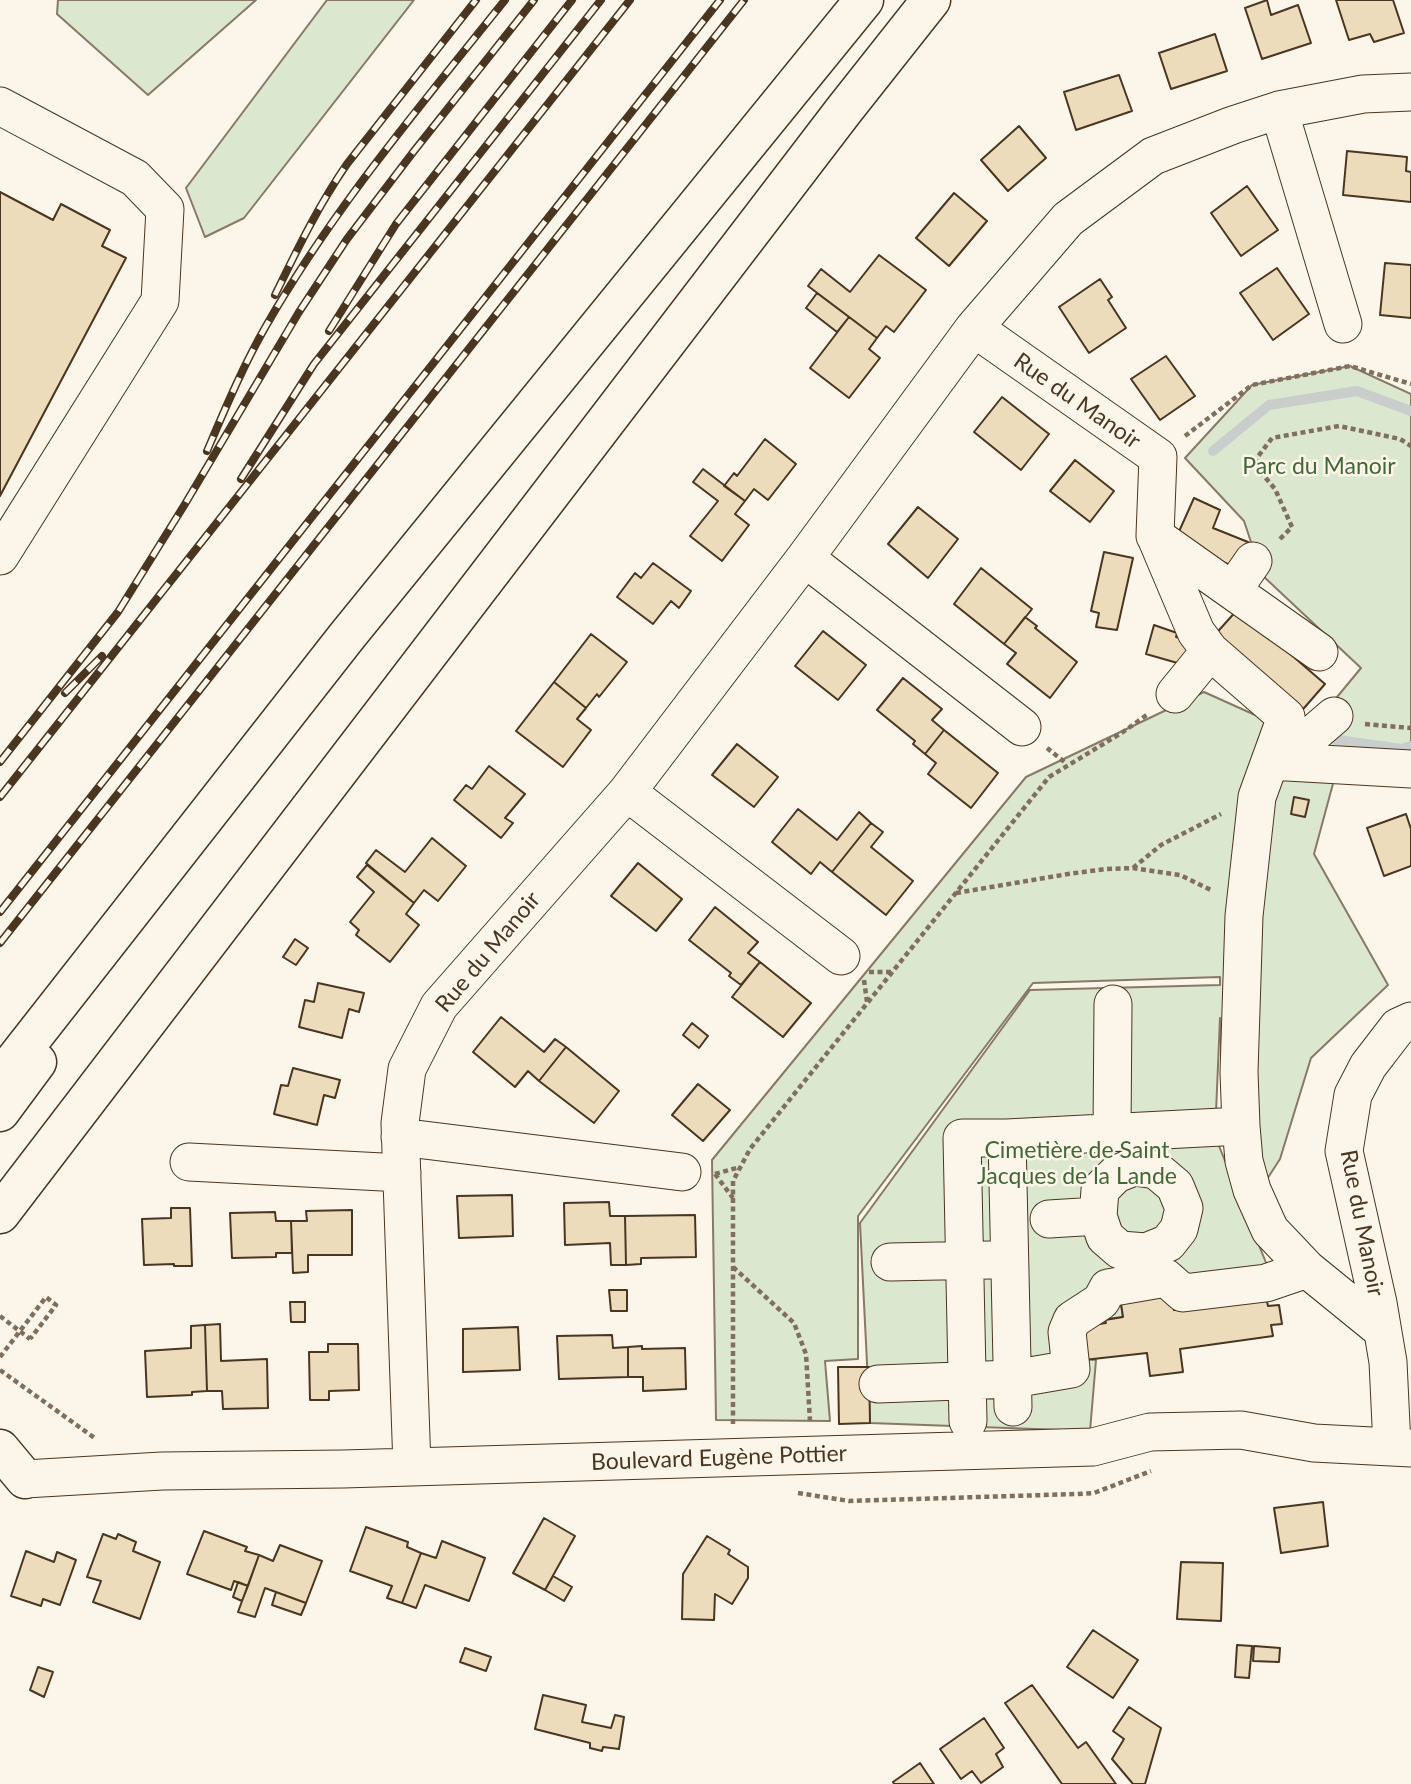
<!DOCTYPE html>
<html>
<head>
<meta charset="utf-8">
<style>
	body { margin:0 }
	canvas { display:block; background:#fbf6e9 }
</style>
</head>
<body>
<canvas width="1411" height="1784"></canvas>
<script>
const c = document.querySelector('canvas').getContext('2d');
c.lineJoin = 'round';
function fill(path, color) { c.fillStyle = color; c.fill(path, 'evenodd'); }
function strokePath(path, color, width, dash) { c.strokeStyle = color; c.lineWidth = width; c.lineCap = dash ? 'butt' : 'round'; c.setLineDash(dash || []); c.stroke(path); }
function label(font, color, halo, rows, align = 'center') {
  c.font = font + ' Lato,sans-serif'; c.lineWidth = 5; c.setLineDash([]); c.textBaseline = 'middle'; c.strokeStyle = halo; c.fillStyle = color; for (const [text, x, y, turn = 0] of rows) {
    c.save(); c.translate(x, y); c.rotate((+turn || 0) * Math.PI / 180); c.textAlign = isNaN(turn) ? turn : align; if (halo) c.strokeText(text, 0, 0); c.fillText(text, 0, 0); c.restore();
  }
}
const green = new Path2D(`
	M58,0H256L148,95L57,14Z
	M327,0H414L244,218L205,237L186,188Z
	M1350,366L1411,394V767L1319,743L1341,754L1314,854L1388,985L1311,1058L1280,1159L1260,1190L1225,1129L1220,1018L1215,1136L1279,1295L1174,1310L1171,1287L1120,1297L1123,1317L1106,1319V1323L1084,1359L1096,1360L1090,1431L870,1423L860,1223L1030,990L1220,985V977L1033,983L858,1216V1359L825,1361L830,1421L716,1420L712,1160L1026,777L1204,692L1304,737L1361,668L1262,575L1244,521L1185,458L1252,385Z`);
fill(green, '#dce7d0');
strokePath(green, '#887966', 2);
strokePath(new Path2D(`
	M1213,451L1269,405L1357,391L1411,411
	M1331,739L1401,749L1411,746`), '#c9cecd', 10);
const building = new Path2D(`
	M1267,0L1271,15L1298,5L1311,43L1262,59L1245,8Z
	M1336,0H1393L1404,33L1374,42L1370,34L1349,40Z
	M1215,34L1227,71L1171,89L1159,53Z
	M1119,75L1132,111L1076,130L1064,92Z
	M1019,126L1046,158L1008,191L981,160Z
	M1347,151L1407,157L1406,171L1411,172V202L1343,195Z
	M1247,186L1278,230L1241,256L1211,213Z
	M0,192L53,220L61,204L110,230L102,246L126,258L0,496Z
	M954,193L987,221L949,266L916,238Z
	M879,255L926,290L894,332L886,326L877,338L808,286L821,269L850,292Z
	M1385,263L1411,265V318L1380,315Z
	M1277,268L1309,314L1273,340L1240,293Z
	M1100,279L1112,297L1108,300L1126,328L1089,353L1059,307Z
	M817,293L849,317L837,332L806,308Z
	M849,317L877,338L869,349L880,358L849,398L810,368Z
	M1166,356L1195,396L1160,420L1131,379Z
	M1002,397L1049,434L1021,470L974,432Z
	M765,439L796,464L768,500L754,489L745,501L724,486L734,473L737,476Z
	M1075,460L1114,491L1090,522L1050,491Z
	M703,469L745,501L735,514L749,525L722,561L690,536L718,501L693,482Z
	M1194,498L1220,510L1213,528L1248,542L1238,568L1202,554L1204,548L1177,536Z
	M918,507L958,539L928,578L888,544Z
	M1104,552L1133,558L1117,630L1096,627L1099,613L1091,611Z
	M653,563L691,591L679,608L671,601L653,624L617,597L635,573L641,578Z
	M981,568L1032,609L1004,644L954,604Z
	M1238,609L1325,684L1298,715L1212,638Z
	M1025,617L1037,626L1035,628L1077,662L1050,698L1007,664L1016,653L1004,644Z
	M1154,625L1177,633L1176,637L1196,642L1188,666L1146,654Z
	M823,631L866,665L838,700L795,666Z
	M591,634L627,662L599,697L597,694L586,708L554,682Z
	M903,678L942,709L932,720L944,730L925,754L913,744L915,741L877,710Z
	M554,682L586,708L577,719L591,730L563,767L516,731Z
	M944,730L998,773L971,808L928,774L936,763L925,754Z
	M737,744L778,777L754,807L712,775Z
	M489,766L525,794L505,818L513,823L501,838L454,800L466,785L472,789Z
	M1294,797L1309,800L1305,817L1291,814Z
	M798,809L837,840L859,812L871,823L832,872L820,862L811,874L772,842Z
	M1406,814L1411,829V866L1384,876L1367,828Z
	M871,823L883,832L871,847L913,881L886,915L832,872Z
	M432,838L466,866L438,901L424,890L414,903L366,863L376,850L405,872Z
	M638,863L682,899L656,931L611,896Z
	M367,865L414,903L406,914L419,925L390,962L356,935L359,930L350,922L374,892L357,877Z
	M715,907L758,942L748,953L760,962L741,985L729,976L731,973L689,940Z
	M295,939L308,948L296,965L283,957Z
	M760,962L811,1003L783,1037L732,997Z
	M318,983L364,993L359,1012L349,1009L342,1038L299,1027L305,1000L314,1002Z
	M501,1017L544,1052L555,1039L566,1047L539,1081L528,1071L515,1087L473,1052Z
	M692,1023L708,1036L699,1048L683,1035Z
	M566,1047L619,1091L594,1123L539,1081Z
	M293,1068L340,1080L335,1098L324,1095L317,1125L274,1114L281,1085L288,1086Z
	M698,1084L730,1110L703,1141L672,1115Z
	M512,1195L513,1236L459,1238L457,1196Z
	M609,1202L610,1216H625L626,1265H611L610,1243L565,1245L564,1203Z
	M171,1208H190L192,1266H174V1264L144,1265L142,1219L171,1218Z
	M352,1210V1255H308V1272L293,1273L291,1221H307L306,1211Z
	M275,1212L276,1221H291L292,1253H276V1257L232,1258L230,1213Z
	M695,1215L696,1257L641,1258V1264L626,1265L625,1216Z
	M1171,1287L1174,1310L1266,1297L1268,1306L1279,1305L1282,1324L1271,1325L1273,1336L1180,1349L1183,1372L1150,1376L1147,1353L1084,1360L1079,1327L1106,1323L1105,1320L1123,1317L1120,1297Z
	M609,1290H627V1311H611Z
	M290,1302H305V1322H291Z
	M220,1324L221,1361L267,1359L268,1408L223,1409L222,1391H207L205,1325Z
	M205,1325L207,1391L192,1392V1395L147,1397L145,1351L191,1348V1326Z
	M518,1327L520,1370L463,1372V1329Z
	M612,1335L613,1348L628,1347V1377L559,1379L557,1336Z
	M328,1344H358L359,1390L329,1391V1400H310L309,1352H328Z
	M642,1346V1349L685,1348L686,1389L643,1391V1377H628V1347Z
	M838,1367H869L870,1423L839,1424Z
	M1323,1502L1328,1546L1281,1553L1274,1508Z
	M544,1518L575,1536L545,1590L513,1573Z
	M366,1527L408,1542L407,1547L421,1553L402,1603L387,1598L392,1586L350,1571Z
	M204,1531L247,1547L245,1551L259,1555L248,1586L234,1581L231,1590L187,1574Z
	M103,1534L116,1539L118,1534L136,1542L133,1551L160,1562L140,1619L93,1602L101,1581L87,1577Z
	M707,1536L730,1550L728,1554L748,1567V1578L732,1604L715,1594L714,1620L682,1619L683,1574Z
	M442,1541L485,1558L469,1601L425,1585L416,1608L402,1603L421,1553L436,1558Z
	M280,1545L322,1561L306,1603L265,1588L255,1617L238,1612L259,1555L273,1561Z
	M26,1551L54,1562L57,1552L76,1560L60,1605L43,1599L41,1606L11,1596Z
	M1181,1562L1223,1563L1221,1621L1177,1619Z
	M553,1576L572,1587L564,1601L545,1590Z
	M238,1582L248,1586L242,1601L233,1597Z
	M276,1592L306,1603L301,1615L272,1605Z
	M1093,1630L1138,1660L1113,1698L1067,1667Z
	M1237,1645L1252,1646L1249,1678L1235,1677Z
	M1254,1646L1280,1648L1279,1662L1253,1661Z
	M465,1648L491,1657L486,1671L460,1662Z
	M38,1667L53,1672L44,1697L30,1690Z
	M1032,1685L1078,1748L1086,1742L1116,1784H1062L1005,1703Z
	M543,1695L586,1705L582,1722L611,1728L615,1715L624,1717L619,1749L603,1747L602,1751L590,1748V1743L535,1729Z
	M1129,1707L1161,1728L1145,1784H1133L1112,1759L1124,1739L1113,1731Z
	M984,1718L1004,1748L996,1754L1003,1767L981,1783L972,1771L961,1779L940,1749Z
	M920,1763L934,1784H894L893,1782Z`);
fill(building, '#ecdcbc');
strokePath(building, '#4a3520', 2);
const minor = new Path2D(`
	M0,106L135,178L165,209L160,301L0,556
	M1279,110L1343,324
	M974,328L1158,457L1155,535L1196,632L1210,651L1286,717L1257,797L1244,916L1239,1072L1241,1126L1244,1161L1252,1190L1270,1230L1307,1269L1382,1330
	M1155,536L1319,652
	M805,558L1022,727
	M1233,590L1253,561
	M1175,694L1210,651
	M1270,761L1411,769
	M1298,762L1313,734L1334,716
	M627,792L841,956
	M1112,1132L1113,1004
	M400,1137L682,1172
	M1007,1138L1013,1407
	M189,1162L402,1173
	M1049,1219L1098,1216
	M1146,1252L1168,1243L1179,1229L1184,1208L1175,1186L1156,1170L1134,1167L1116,1174L1100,1190L1098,1216L1105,1237L1120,1250L1146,1252L1150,1280
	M890,1262L990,1260
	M878,1384L1013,1379L1071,1369L1067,1332L1072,1320L1101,1301L1108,1288L1166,1278L1183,1293L1266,1283L1307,1269
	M968,1421L962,1138H1007L1241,1126
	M1392,1446L1388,1362L1378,1303L1344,1151L1353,1095L1368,1066L1398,1027L1411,1021
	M412,1467L400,1123L407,1069L439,1006L627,792L805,558L974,328L1068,219L1153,156L1233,125L1279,110L1363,94L1411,92
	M25,1479L162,1471L343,1469L1093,1447L1150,1432L1241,1430L1314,1443L1411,1448`);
const highway = new Path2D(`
	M0,1079L347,636L864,0
	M0,1112L37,1062
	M0,1214L844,110L931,0
	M0,1449L25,1479`);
strokePath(minor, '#4a3520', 39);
strokePath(highway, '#4a3520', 41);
strokePath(new Path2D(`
	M1185,436L1252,385L1350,366L1411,384
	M1280,539L1292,527L1275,489L1253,463L1272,438L1339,426L1400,439L1411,446
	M1365,724L1411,728
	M1047,748L1067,764
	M1133,868L1161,845L1221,814
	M956,893L1068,874L1106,869L1133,868L1180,875L1213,891
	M869,972H892
	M864,980L867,1002
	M715,1174L740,1167
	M715,1174L733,1198
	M733,1267L794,1323L806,1354L810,1421
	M0,1357L46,1297L56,1305L30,1339
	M0,1370L96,1439
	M733,1424V1181L750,1149L1049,777L1123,732L1148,714
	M798,1493L849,1501L1077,1494L1094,1493L1151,1471`), '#7f6f5c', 4.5, [5, 3.5]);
strokePath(minor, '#fbf6e9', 37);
strokePath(highway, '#fbf6e9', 38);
const rail = new Path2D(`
	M275,295C297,250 318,206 347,164L476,0
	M329,331L396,224L572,0
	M207,451C225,409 243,366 266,326C333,209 421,105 505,0
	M241,479L314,364L601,0
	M65,693L102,656
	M0,762L118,612L185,504L299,312L347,239L414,151L534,0
	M0,797L630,0
	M0,912L720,0
	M0,943L744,0`);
strokePath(rail, '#4a3520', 8);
strokePath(rail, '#fbf6e9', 5, [16]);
strokePath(new Path2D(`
	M0,1316L30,1339`), '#7f6f5c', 4.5, [5, 3.5]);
label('23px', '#4a3520', '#fbf6e9', [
	["Rue du Manoir",1077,401,35],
	["Rue du Manoir",488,952,-50],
	["Rue du Manoir",1362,1223,79],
	["Boulevard Eugène Pottier",719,1458,-2]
]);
label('23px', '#436837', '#fbf6e9', [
	["Parc du Manoir",1319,467],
	["Cimetière de Saint",1077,1151],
	["Jacques de la Lande",1077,1177]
]);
</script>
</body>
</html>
